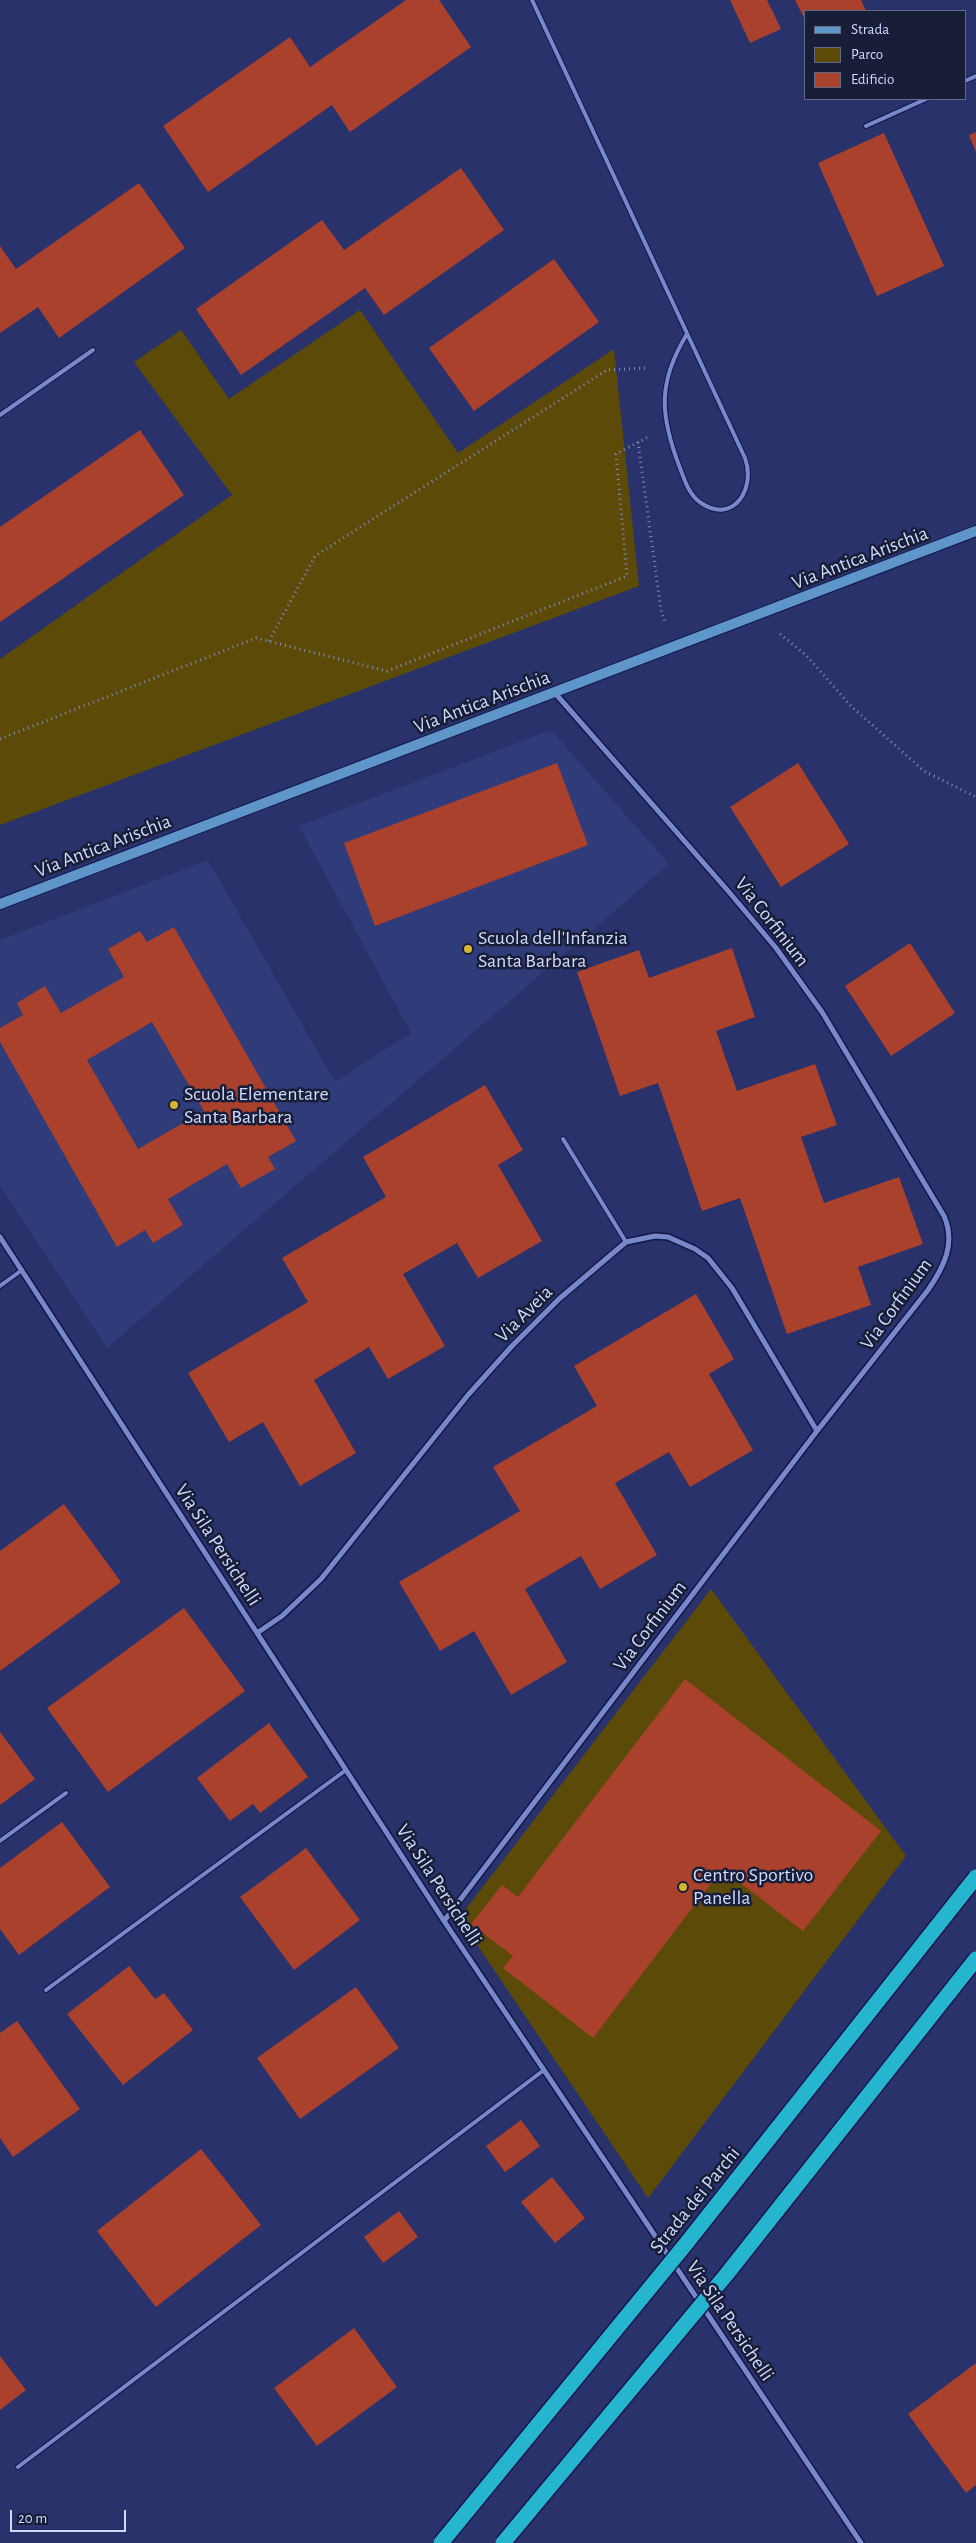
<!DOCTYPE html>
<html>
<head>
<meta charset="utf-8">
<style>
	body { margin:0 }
	#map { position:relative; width:976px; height:2543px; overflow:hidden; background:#29326b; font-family:"Alegreya Sans",sans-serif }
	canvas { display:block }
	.legend { position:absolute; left:804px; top:10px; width:162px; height:90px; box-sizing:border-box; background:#181e37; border:1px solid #626986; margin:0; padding:6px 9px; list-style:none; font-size:15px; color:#d0dafd }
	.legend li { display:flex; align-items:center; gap:10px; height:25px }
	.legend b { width:25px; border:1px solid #626986 }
	.scale { position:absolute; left:10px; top:2510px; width:116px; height:22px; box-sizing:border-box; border:2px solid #d0dafd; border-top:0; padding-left:6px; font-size:15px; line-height:18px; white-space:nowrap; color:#d0dafd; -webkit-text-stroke:4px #181e37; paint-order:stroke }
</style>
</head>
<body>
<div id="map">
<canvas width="976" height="2543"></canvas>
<ul class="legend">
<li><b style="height:6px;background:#5f96ca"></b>Strada</li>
<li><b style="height:14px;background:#5c4b08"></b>Parco</li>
<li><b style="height:14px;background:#a9412d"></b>Edificio</li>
</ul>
<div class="scale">20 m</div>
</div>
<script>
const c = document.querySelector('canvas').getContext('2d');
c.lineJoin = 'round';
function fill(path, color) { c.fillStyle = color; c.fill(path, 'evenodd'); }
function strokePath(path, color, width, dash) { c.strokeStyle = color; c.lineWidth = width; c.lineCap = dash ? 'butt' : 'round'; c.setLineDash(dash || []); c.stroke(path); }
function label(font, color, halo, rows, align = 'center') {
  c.font = font + ' "Alegreya Sans",sans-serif'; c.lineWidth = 5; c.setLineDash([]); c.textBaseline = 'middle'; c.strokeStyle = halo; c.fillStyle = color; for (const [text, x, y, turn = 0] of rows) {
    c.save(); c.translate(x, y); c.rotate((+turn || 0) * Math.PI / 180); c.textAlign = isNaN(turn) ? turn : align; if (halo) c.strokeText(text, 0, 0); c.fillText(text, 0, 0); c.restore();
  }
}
fill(new Path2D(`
	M551,730L669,864L107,1348L0,1186V940L208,860L335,1082L411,1033L299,826Z`), '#303b7a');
fill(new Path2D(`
	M360,310L458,453L614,349L639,586L0,825V659L232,495L134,362L181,330L229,399Z
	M711,1589L906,1856L648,2198L459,1918Z`), '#5c4b08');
fill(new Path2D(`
	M406,0H439L471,47L350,132L332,105L208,192L163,126L290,37L310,67Z
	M730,0H767L781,29L750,43Z
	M795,0H861L866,11H805V20Z
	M976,132V152L969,135Z
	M884,133L944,266L877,296L818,163Z
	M461,168L504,230L384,315L365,288L241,375L196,309L322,220L344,250Z
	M139,183L185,248L59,338L38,307L0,333V246L16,269Z
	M554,259L599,322L474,411L429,348Z
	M140,430L184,495L0,622V527Z
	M557,763L588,845L375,926L344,843Z
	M798,763L849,844L781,887L730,807Z
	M174,927L296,1141L268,1157L275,1169L241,1188L227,1164L168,1199L183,1225L153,1243L145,1230L117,1247L0,1042V1028L23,1015L17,1003L45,986L61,1013L124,977L108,949L140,931L147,942ZM152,1022L204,1111L138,1149L87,1060Z
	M910,943L955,1013L891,1056L845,986Z
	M732,948L755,1017L716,1031L737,1091L815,1064L837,1125L801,1137L824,1203L899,1177L923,1244L858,1267L871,1305L787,1334L740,1198L702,1211L658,1083L620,1096L577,972L639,950L649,978Z
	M485,1085L523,1150L498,1165L542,1241L478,1278L457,1243L403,1274L445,1346L388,1379L369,1347L314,1380L356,1453L300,1486L263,1422L229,1442L188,1373L308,1302L282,1258L386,1197L363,1157Z
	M696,1294L734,1359L709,1374L753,1450L690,1487L669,1452L615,1483L657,1555L600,1589L581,1556L525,1589L567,1662L511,1695L474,1631L440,1651L399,1582L520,1511L493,1467L597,1406L574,1366Z
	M64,1504L121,1582L0,1671V1551Z
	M184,1608L245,1691L108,1792L47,1708Z
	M685,1679L881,1831L803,1931L722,1869L593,2038L503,1968L513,1956L471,1924L502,1885L518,1897Z
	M269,1723L308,1777L260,1813L253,1804L230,1821L197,1778Z
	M0,1732L35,1779L0,1805Z
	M62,1822L110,1887L19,1955L0,1929V1868Z
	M306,1848L360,1920L294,1970L240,1897Z
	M129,1966L155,1999L164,1993L193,2030L123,2085L67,2014Z
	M356,1987L399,2048L300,2119L257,2058Z
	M17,2021L80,2109L13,2157L0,2138V2033Z
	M521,2120L540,2146L505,2172L486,2146Z
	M201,2149L261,2225L156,2307L97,2231Z
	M552,2177L585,2218L555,2243L521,2202Z
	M399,2211L418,2237L383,2263L364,2237Z
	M354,2328L397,2387L317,2446L274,2388Z
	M0,2356L26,2390L0,2410Z
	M976,2363V2485L966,2493L908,2414Z`), '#a9412d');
const lane = new Path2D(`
	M532,0L745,458C756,488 734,525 701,503C689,495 685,481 680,468C660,416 657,383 687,334
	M965,81L976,76
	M866,126L926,99
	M0,415L93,350
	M563,1139L626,1242
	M0,1286L22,1270
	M0,1841L66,1793
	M46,1990L346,1770
	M18,2467L544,2070`);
const street = new Path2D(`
	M0,1237L444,1921L861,2543
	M257,1633L282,1616L321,1579L468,1395L512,1346L559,1299L626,1242L655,1236L668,1237L695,1249L708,1258L732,1288L817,1431
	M444,1921L817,1431L928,1290C944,1267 956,1243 944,1216L822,1012L776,948L729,892L555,693`);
const secondary = new Path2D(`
	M0,904L976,531`);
strokePath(lane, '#13174d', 6);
strokePath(street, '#13174d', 8);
strokePath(secondary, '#13174d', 12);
strokePath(new Path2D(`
	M638,442L661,610L665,622
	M780,634L806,655L851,706L924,771L976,797
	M269,641L315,556L607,370L647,368
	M0,739L256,638L387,671L627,576L616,454L648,437`), '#818bb8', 3, [1, 4]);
strokePath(lane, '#7888c8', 4);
strokePath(street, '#7888c8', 5);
strokePath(secondary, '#5f96ca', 10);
const highwayBridge = new Path2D(`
	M441,2543L685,2245L976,1877
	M503,2543L726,2275L976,1959`);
strokePath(highwayBridge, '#13174d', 18, []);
strokePath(highwayBridge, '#25b5ce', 15);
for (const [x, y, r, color] of [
	[468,949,5,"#d7b434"],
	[174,1105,5,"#d7b434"],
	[683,1887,5,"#d7b434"]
]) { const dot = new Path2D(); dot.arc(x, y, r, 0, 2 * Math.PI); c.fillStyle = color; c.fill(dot); strokePath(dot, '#181e37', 2); }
label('20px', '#d0dafd', '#181e37', [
	["Via Antica Arischia",860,558,-21],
	["Via Antica Arischia",482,702,-21],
	["Via Antica Arischia",103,846,-21],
	["Via Corfinium",772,922,52],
	["Via Corfinium",896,1304,-54],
	["Via Aveia",524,1314,-45],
	["Via Sila Persichelli",218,1545,57],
	["Via Corfinium",650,1626,-53],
	["Via Sila Persichelli",439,1885,57],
	["Strada dei Parchi",695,2200,-51],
	["Via Sila Persichelli",730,2321,56]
]);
label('20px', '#d0dafd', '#181e37', [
	["Scuola dell'Infanzia",478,938],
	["Santa Barbara",478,961],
	["Scuola Elementare",184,1094],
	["Santa Barbara",184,1117],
	["Centro Sportivo",693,1875],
	["Panella",693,1898]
], 'left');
</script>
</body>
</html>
